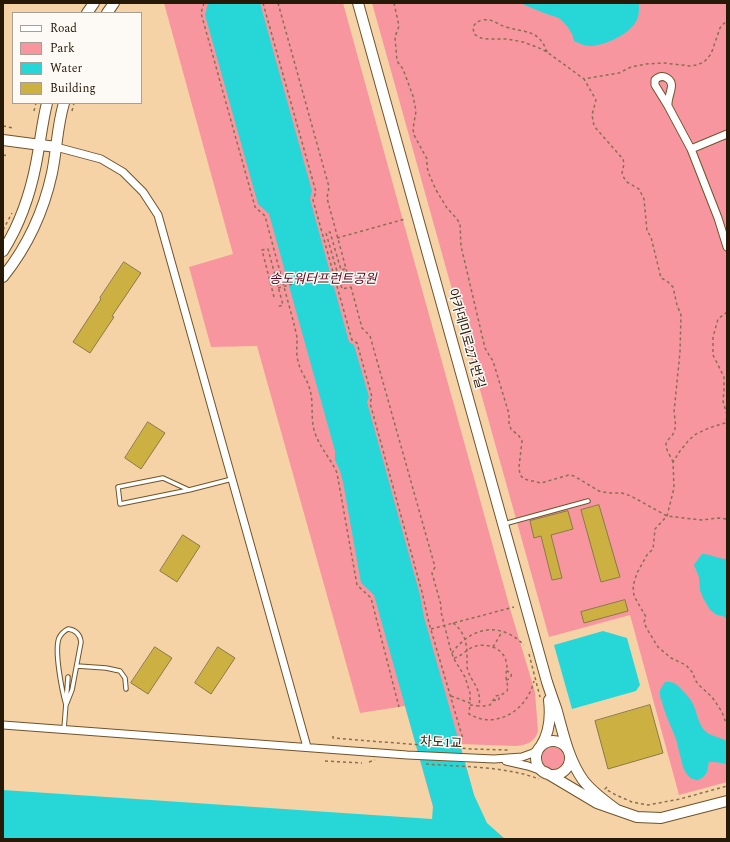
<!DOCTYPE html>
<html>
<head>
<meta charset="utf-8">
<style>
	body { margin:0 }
	#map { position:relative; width:730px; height:842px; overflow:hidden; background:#f6d3a6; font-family:Spectral,serif }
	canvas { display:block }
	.frame { position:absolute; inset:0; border:4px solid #261908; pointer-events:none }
	.legend { position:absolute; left:12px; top:12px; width:130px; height:92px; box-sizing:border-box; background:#fdfaf5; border:1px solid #a7a096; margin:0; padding:5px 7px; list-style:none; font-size:12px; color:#261908 }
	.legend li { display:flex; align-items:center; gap:8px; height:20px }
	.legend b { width:20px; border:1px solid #a7a096 }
</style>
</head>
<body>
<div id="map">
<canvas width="730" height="842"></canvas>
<div class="frame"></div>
<ul class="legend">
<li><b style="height:5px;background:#fff"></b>Road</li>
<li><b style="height:11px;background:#f8969f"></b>Park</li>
<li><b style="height:11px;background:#27d7d7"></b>Water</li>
<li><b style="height:11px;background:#cdb042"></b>Building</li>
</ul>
</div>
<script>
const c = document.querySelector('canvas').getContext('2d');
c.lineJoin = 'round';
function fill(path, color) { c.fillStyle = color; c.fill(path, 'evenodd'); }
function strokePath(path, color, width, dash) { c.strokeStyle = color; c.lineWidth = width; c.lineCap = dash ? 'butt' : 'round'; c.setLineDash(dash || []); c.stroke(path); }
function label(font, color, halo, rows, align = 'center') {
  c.font = font + ' Spectral,"Noto Sans KR",serif'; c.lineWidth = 3; c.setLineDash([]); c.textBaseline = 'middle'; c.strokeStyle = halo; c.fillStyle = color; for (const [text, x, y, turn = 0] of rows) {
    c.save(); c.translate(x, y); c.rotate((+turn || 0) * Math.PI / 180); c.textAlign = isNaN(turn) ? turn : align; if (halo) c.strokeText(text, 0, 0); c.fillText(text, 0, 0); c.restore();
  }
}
fill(new Path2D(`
	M164,3H343L511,612L535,692L538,731C535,742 527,745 516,746L460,744L474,795L433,807L405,706L360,713L257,346L211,347L189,267L233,254Z
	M372,3H727V782L679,795L630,615L549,637Z
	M542 758a11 11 0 1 1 22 0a11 11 0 1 1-22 0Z`), '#f8969f');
fill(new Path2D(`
	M208,3H260L312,191L310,199L349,342L354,345L369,397L367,402L420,595L424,617L474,795L487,823L505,839H3V790L432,819L433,806L374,595L361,583L343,482L340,471L335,460V451L269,214L258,204L205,15Z
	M520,3H638L639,5C639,8 639,14 638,17C633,33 608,44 592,46C586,46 580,44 574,41L572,34L567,26L559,18L544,13Z
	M702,554C711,554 717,559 727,559V619L723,616L717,615L710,610L703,598L700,590L699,577L694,565L696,562Z
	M603,631L627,638L640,685L636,691L572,709L554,645Z
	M665,682C672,681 677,684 681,689C686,694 690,698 693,704C697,712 698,723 704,730C709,736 720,737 727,741V764L715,762H709C708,765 708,768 707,772C706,774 705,775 703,777C694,785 686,775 683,767L676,739L666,715L660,696V690Z`), '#27d7d7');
const building = new Path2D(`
	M124,262L141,273L112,316L114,317L90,353L73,342L101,299L100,298Z
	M148,422L165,433L141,469L125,458Z
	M599,505L620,577L601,582L581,510Z
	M568,511L573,529L551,535L562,578L552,580L541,536L534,538L530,521Z
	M183,535L200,546L177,582L160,571Z
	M625,600L628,611L584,623L581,612Z
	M155,647L172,658L148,694L131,683Z
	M218,647L235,658L211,694L195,683Z
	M650,705L663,753L608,769L595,721Z`);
fill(building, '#cdb042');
strokePath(building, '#887a48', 1);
const lane = new Path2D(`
	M189,490L120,504L118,487L163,478L189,490L232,479
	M504,524L588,501
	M68,629C76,630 80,634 81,642L72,690L66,705C62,691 54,651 59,638C61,634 64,631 68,629Z
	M77,666L106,668L120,671L125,678L126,689
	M64,729L68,677`);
const street = new Path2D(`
	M668,106C667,95 677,84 667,78C662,75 658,77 655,80V85L668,106L691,149L718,218L727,247
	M56,147L101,159L123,172L143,192L158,215L307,747
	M691,149L727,134
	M3,725L407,755L494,759L522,757L533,753L539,749
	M506,761L528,766L545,772`);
const secondary = new Path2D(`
	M358,3L547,682C550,691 553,700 556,708C563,732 568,759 583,780C592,792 605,801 617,810
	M87,13L94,3
	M107,13L114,3
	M3,140L56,147
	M3,251C20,224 30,195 36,164C40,144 42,123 47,103
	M3,277C27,247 44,210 52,173C57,149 57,126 64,103
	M536 758a17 17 0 1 1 34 0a17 17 0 1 1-34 0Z
	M541,746C550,732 551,717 549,700
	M545,772L597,803L637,817L661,818L727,801`);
strokePath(lane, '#715329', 5.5);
strokePath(street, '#715329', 9);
strokePath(secondary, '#715329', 12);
strokePath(new Path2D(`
	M204,3L201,13L255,207L265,216L294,324C295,329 297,335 297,340C297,347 296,354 298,361C300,372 308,380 310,390C314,404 310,419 315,433C320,448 331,459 337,473L357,585L371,598L399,707
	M263,3L316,192L313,200L352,340L357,343L372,397L370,403L422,592L429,623L463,739
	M278,3L329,187L327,198L362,328L370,336L435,567L432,573L441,605V612L451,651L454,659L465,677L470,693V703
	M394,3L399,26L395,37L397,61L403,69L413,96L416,111L413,129L414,135L427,159V167L429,174L436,190L447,208L457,219L460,224L461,246L485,348L489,355L493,361L509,414V424L511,429L519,436L522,441L519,467L520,475L524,479L541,483L569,475L574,476L599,491L608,493H622L631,496L667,516L701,520L719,518L727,519
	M547,52C539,29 525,33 506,27C498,25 492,18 483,20C478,21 475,23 473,27L474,34L481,38L488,39H507L523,42L537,47L547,52L584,79
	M34,111L36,103
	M72,111L74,103
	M3,126L13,128
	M3,155L8,156
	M3,230L12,213
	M337,238L405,219
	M345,269L341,270L330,232L326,233L342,289L351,287
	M274,297L262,250L268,249L283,305L277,307
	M727,312L718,319L713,337V355L724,377V390L723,401L727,415
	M727,417L725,423L709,428L696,434L689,440L680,451L673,462L674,488L667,516L655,529L653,549L647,555L637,573L633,586L634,596L646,617L644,622L647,629L658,647L671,658L686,665L693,673L695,680L700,686L712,697L722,712L726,723L727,724
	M673,462C671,457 666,450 666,445C666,440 671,438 673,434C677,427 675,420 674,412L680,352L681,315L677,305L673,287L667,281L661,278L651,237L647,231L644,199L639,189L627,182L624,178L622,173L624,164L623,159L594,126L592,115L596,100L584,79L619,73L631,67L646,64L664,63L690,66L697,65L704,62L711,54L720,28L722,25L727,21
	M453,623C463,630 467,642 467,654C467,658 467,662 467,667C470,682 482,687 479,706L470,705
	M431,629L514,607
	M493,647L502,632
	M452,653C465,635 486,623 509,634C515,637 520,641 524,645
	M529,654L540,697
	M454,658C463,656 467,648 476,646C487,643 503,648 506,661C508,666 506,671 506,676C506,682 509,686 507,691L503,694L496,696L490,705L484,706H479
	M506,680C510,679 512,677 511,673L507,671
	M451,696L470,703L469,714C497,730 527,710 534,681
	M493,700L498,701L499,699V695
	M333,736V738L471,749L507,750V747
	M325,761L362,763
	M369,762L375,760
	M426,764C462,767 505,766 539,779
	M607,787L605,789L607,790L616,795L632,802L648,805L680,799L727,786`), '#876f51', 1.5, [3, 3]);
strokePath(lane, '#fff', 3.5);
strokePath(street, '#fff', 7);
strokePath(secondary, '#fff', 10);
strokePath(new Path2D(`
	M278,288L337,272`), '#876f51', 1.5, [3, 3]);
label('italic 13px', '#59031a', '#fdfaf5', [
	["송도워터프런트공원",323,280]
]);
label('13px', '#261908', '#fdfaf5', [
	["아카데미로271번길",465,339,74],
	["차도1교",441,744,3]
]);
</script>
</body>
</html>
